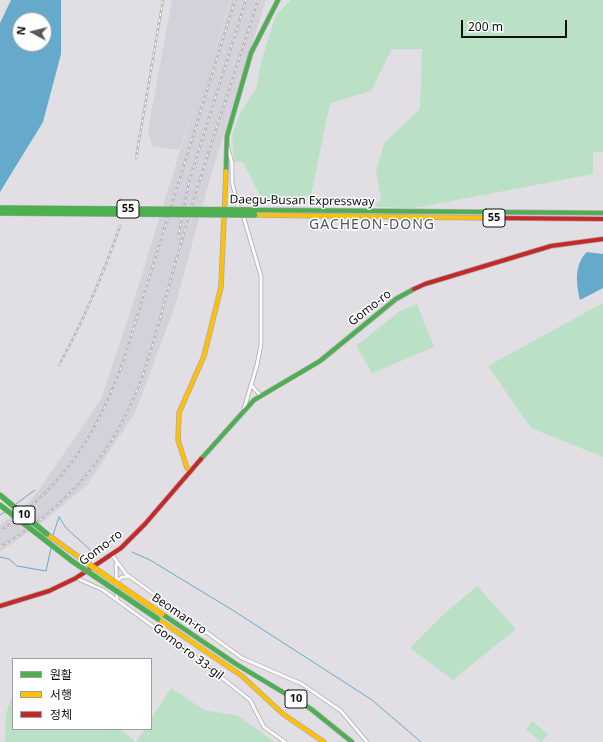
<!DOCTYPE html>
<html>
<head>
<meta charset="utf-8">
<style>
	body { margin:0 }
	#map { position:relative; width:603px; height:742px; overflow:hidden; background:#e1dfe3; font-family:"Noto Sans","Noto Sans KR",sans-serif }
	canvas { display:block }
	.legend { position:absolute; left:12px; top:658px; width:140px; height:72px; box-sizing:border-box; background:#fff; border:1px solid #9f9fa0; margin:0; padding:5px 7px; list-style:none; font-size:12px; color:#0f0f11 }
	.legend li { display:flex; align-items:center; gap:8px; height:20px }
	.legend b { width:20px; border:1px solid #9f9fa0 }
	.north { position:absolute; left:12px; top:12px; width:40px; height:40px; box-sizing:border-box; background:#fff; border:1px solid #9f9fa0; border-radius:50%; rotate:277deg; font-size:11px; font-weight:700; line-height:16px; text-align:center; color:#0f0f11 }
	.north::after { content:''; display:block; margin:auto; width:14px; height:18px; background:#58585a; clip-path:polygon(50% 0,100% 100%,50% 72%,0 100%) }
	.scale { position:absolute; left:461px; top:20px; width:106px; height:18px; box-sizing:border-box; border:2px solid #0f0f11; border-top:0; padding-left:5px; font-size:12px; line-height:14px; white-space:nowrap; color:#0f0f11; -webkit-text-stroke:3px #fff; paint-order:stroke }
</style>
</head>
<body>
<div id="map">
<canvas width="603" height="742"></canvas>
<ul class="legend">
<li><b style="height:5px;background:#4caf50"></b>원활</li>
<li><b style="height:5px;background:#ffc107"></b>서행</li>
<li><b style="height:5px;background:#c62828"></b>정체</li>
</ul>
<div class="north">N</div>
<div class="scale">200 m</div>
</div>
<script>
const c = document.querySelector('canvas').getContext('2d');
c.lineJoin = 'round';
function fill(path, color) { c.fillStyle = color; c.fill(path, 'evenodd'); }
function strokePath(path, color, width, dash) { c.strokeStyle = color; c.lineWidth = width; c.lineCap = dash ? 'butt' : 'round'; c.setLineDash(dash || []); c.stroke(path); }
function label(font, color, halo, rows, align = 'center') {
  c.font = font + ' "Noto Sans",sans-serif'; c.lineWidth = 3; c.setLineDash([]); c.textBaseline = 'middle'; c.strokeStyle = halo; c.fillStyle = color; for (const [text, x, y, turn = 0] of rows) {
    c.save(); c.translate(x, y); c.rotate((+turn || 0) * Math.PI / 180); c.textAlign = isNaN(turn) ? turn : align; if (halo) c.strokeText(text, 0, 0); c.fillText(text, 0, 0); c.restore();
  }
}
fill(new Path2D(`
	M172,0H230L207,74L231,0H266L209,182L176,303L136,411L87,485L45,520L0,552V525L29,502L41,487L101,399L130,313L180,151L197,101L179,150L152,146L148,130Z`), '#d4d1da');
fill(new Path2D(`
	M291,0H603V152H593V174L420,207L408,208L377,207L375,205L381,199L376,170L385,142L420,109L422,49H392L371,91L330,103L311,195L262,200L243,162H234L232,135L240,113L256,89L262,59L276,15Z
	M603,303V457L531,428L488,366Z
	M417,304L434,347L372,373L356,346L400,311Z
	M477,586L516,629L453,680L410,648L444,614Z
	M171,688L204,710L239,716L274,742H5L6,714L13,693V729H120L136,742L145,729H151V719Z
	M532,721L548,734L541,742L526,729Z`), '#bae0c5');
fill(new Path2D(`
	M11,0H61V54L43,122L0,192V23ZM20,20H44V44H20Z
	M587,252L603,254V288L580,300C576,284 574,264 587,252Z`), '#66aacb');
strokePath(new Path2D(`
	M16,504L35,490
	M0,515L5,512
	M59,517L66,528L96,555
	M53,535L59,517
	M132,552L150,560L234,611L372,700L421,742
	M0,557L9,559L17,566L46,571L51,548`), '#66aacb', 1);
const street = new Path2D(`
	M227,145L232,163V182L239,210
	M243,215L261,276V344L257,365L244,409
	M251,385L260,395
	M112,555L126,574L242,658L302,684L341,711L367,742
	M116,564L117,600
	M76,578L103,590L202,662L250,700L264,727L285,742
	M117,581L122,577H129`);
const fast = new Path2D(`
	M226,171L227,136L251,53L278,0
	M256,210L603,213
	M201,459L254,400L320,361L396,299L414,289
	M162,614L236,664L311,709L352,742`);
const slow = new Path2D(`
	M255,215L491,218
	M191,471L187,468L178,440L179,413L204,356L221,287L226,171
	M47,534L87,563
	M158,619L242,676L283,714L324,742`);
const jam = new Path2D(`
	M491,218L603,219
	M414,289L425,284L551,246L603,239
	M0,606L49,591L76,578L121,548L145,524L201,459`);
strokePath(street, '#aba9ac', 4.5);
strokePath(fast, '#aba9ac', 5.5);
strokePath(slow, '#aba9ac', 5.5);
strokePath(jam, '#aba9ac', 5.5);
strokePath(street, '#fafafb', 3);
strokePath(fast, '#4caf50', 4);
strokePath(slow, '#ffc107', 4);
strokePath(jam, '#c62828', 4);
const rail = new Path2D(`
	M136,158L163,0
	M178,238L189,182L246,0
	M59,365C84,320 103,275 120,226
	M0,531C66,483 97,435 124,359L235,0
	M0,547C55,515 101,468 128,410C143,381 151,350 160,319C170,281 181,243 192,205C213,136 237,68 258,0`);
strokePath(rail, '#bcbbbd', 2.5);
strokePath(rail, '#fff', 1, [3]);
const fastBridge = new Path2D(`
	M0,208L256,210
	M0,213L255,215
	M0,495L47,534
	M0,505L72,561L158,619`);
const slowBridge = new Path2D(`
	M87,563L162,614`);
strokePath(fastBridge, '#aba9ac', 6, []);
strokePath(slowBridge, '#aba9ac', 6, []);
strokePath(fastBridge, '#4caf50', 5);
strokePath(slowBridge, '#ffc107', 5);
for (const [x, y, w] of [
	[128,209,22],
	[494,218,22],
	[24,515,22],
	[296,699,22]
]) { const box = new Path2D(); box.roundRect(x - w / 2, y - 9, w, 18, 3); c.fillStyle = '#fff'; c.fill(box); strokePath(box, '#0f0f11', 1); }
label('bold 11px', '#0f0f11', null, [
	["55",128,209],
	["55",494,218],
	["10",24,515],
	["10",296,699]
]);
label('12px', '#0f0f11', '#fff', [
	["Daegu-Busan Expressway",302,201,1],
	["Gomo-ro",370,308,-38],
	["Gomo-ro",101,548,-37],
	["Beoman-ro",179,614,34],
	["Gomo-ro 33-gil",188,652,37]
]);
c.letterSpacing = '1px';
label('14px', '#565559', '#fff', [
	["GACHEON-DONG",372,225]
]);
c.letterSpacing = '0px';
</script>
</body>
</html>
